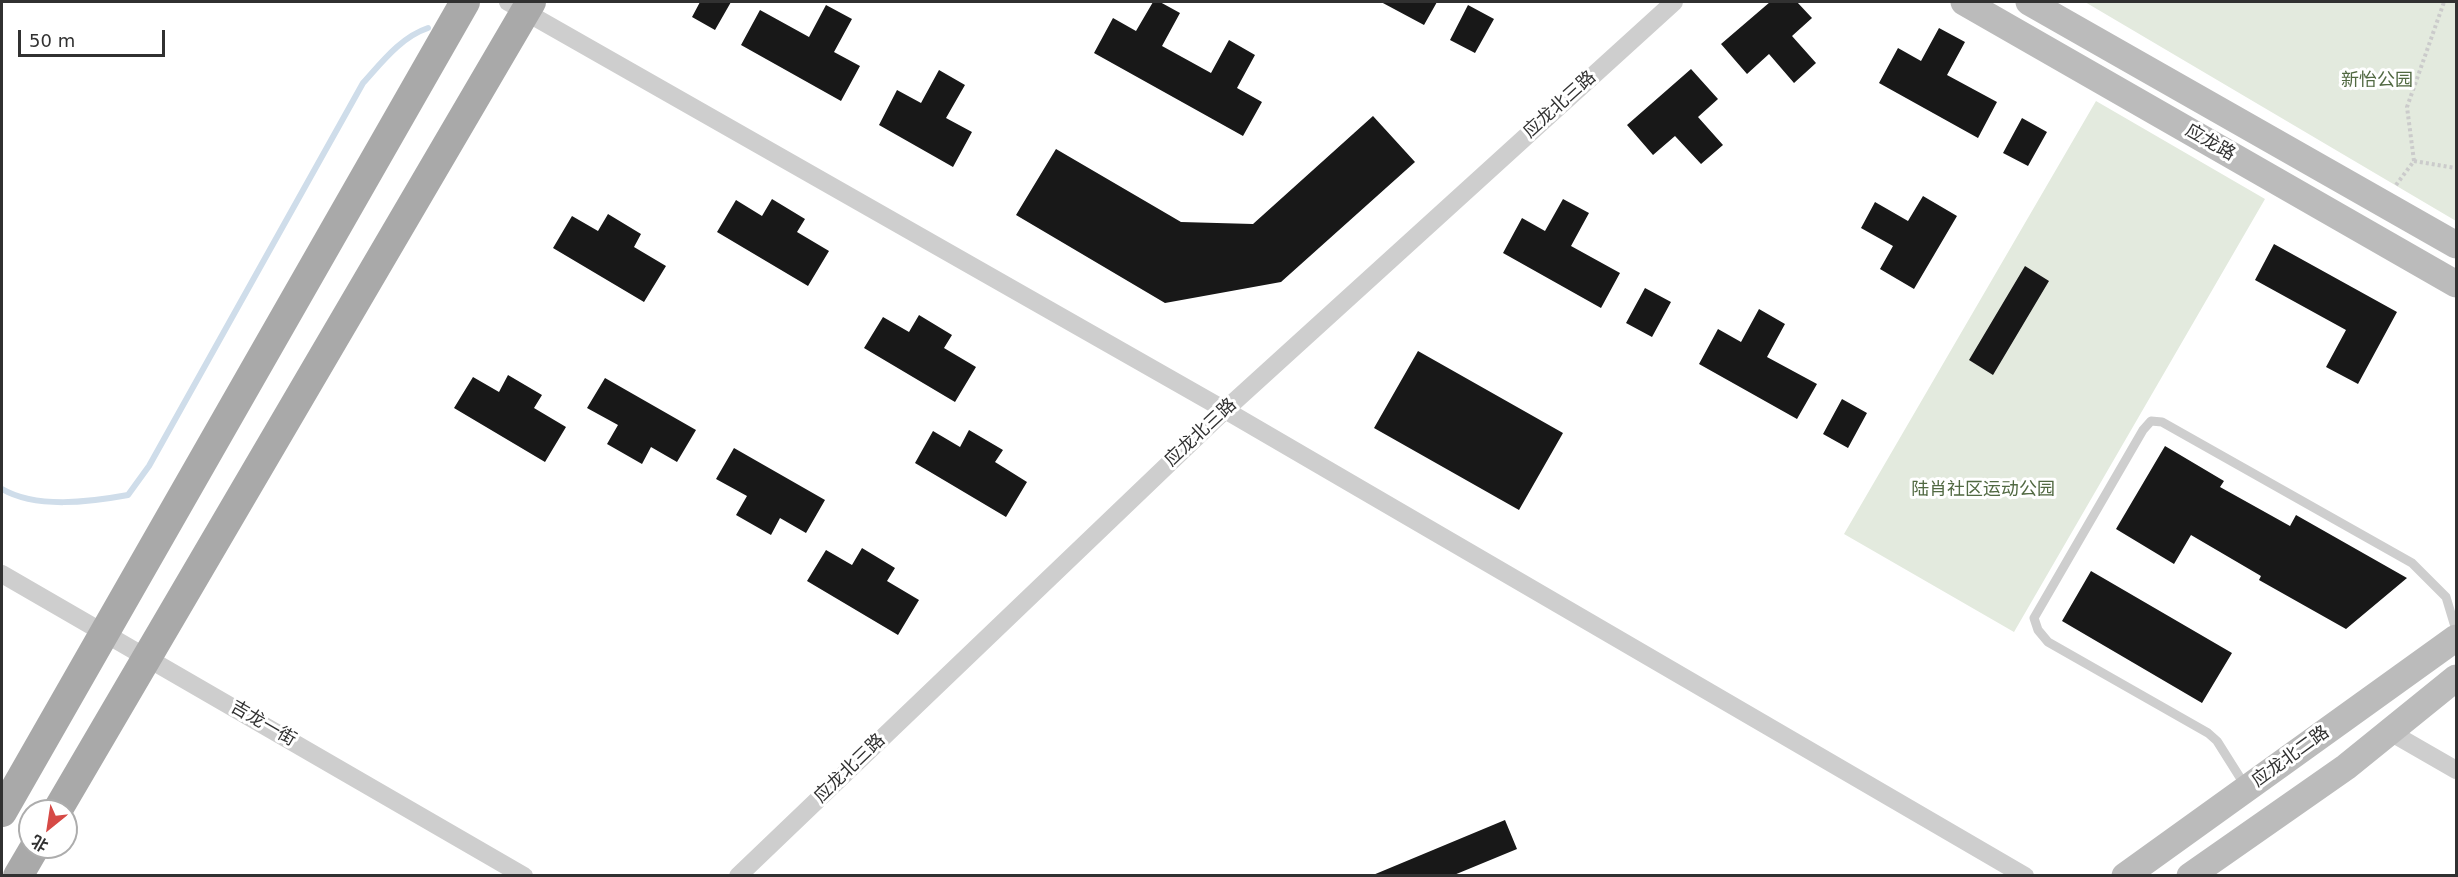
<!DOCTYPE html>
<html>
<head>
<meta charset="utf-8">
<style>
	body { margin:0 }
	#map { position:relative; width:2458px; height:877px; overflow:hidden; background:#fff; font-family:"DejaVu Sans","Noto Sans SC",sans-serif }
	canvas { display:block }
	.frame { position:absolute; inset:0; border:3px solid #313131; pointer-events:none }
	.north { position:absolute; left:18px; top:799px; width:60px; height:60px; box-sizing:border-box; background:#fff; border:2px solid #adadad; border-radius:50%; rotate:210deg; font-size:16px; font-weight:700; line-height:24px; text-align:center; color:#313131 }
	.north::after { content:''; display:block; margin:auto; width:21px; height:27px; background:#d64a46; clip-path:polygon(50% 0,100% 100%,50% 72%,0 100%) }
	.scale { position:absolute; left:18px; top:30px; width:147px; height:27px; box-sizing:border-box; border:3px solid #313131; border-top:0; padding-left:8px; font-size:18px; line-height:21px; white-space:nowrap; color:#313131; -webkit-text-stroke:4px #fff; paint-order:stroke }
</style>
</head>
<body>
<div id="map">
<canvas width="2458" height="877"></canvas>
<div class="frame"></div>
<div class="north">北</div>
<div class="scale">50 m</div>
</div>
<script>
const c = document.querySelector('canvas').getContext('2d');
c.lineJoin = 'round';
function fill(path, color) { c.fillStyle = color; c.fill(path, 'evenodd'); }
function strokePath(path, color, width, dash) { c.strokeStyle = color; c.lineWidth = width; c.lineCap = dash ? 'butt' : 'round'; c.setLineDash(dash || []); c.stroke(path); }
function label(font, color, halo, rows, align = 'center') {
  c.font = font + ' "DejaVu Sans","Noto Sans SC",sans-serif'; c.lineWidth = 6; c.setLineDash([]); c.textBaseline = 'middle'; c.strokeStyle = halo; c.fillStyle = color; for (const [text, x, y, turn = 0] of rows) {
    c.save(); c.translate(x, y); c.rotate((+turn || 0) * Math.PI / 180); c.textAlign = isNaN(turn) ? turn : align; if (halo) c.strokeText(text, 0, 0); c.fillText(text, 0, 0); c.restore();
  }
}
fill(new Path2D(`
	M2085,2H2456V221Z
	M2096,101L2265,199L2014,632L1844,534Z`), '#e3eade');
strokePath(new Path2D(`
	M2,489C36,509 90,502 128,495L149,466L363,83C382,62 401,37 428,28`), '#cfddea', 6);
fill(new Path2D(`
	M700,2H731L715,30L692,17Z
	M1153,2H1160L1180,13L1162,46L1211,73L1229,40L1255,55L1237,88L1262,102L1243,136L1094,53L1113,18L1136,31Z
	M1381,2H1437L1424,25Z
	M1770,2H1797L1812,18L1792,36L1816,63L1794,83L1769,54L1747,74L1721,44Z
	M826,5L852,19L834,52L860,66L841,101L741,45L760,10L809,37Z
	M1468,5L1494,19L1475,53L1450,40Z
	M1939,28L1965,42L1947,75L1997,102L1978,138L1879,83L1898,48L1921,61Z
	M1691,69L1718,99L1698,117L1723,145L1701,164L1675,136L1653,155L1627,125Z
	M939,70L965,85L946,118L972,132L953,167L879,125L897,90L921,103Z
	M1373,116L1415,162L1281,282L1165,303L1016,215L1056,149L1181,222L1253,224Z
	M2022,118L2047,132L2028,166L2003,153Z
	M1923,196L1957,216L1914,289L1880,269L1893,246L1861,228L1875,202L1908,221Z
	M772,199L805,219L797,232L829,251L808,286L717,232L736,200L762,216Z
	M1563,199L1589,213L1571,246L1620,273L1601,308L1503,253L1522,218L1545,231Z
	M608,214L641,234L634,247L666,266L644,302L553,248L572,216L598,231Z
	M2274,244L2397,312L2358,384L2326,367L2346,330L2255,280Z
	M2025,266L2049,281L1993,375L1969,360Z
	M1645,288L1671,302L1652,337L1626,323Z
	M1759,309L1785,324L1767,357L1817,384L1797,419L1699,364L1718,329L1741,342Z
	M919,315L952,335L944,348L976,367L955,402L864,348L883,317L909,332Z
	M1418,351L1563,433L1519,510L1374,428Z
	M508,375L542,395L534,408L566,427L545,462L454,408L473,377L499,392Z
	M605,378L696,430L677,462L651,447L642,464L607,444L618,425L587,408Z
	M1842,399L1867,413L1848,448L1823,434Z
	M969,430L1003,450L995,462L1027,482L1006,517L915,463L933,431L960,447Z
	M2165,446L2224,481L2220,487L2290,526L2296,515L2407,578L2346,629L2259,580L2261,576L2191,535L2174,564L2116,529Z
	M734,448L825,500L806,533L780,518L771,535L736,515L747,496L716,479Z
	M862,548L895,568L887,581L919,600L898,635L807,581L826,550L852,565Z
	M2091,571L2232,653L2202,703L2062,621Z
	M1505,820L1517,849L1454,875H1373Z`), '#181818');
strokePath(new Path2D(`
	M2414,161L2456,168
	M2396,185L2414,161L2407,107L2444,2`), '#cbcbcb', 4, [3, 3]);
strokePath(new Path2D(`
	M2246,787L2217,741L2208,733L2048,642L2038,630L2034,618L2143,430L2151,421L2162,422L2412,563L2446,597L2456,630`), '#cecece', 9);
strokePath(new Path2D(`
	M508,2L1225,410L2025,876
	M2,574L524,876
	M2390,732L2456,770
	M738,876L1225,410L1674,2`), '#cecece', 18);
strokePath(new Path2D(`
	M1964,2L2456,284
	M2029,2L2456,245
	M2125,876L2456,638
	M2190,876L2346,767L2456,678`), '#bbb', 27);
strokePath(new Path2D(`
	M57,811L531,2
	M2,812L465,2
	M18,876L35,847`), '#a9a9a9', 30);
label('18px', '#516942', '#fff', [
	["新怡公园",2377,81],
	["陆肖社区运动公园",1983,490]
]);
label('18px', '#313131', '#fff', [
	["应龙北三路",1560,105,-42],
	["应龙路",2210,143,30],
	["应龙北三路",1201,433,-43],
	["吉龙一街",263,724,30],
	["应龙北二路",2291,757,-36],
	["应龙北三路",850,769,-44]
]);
</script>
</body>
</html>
